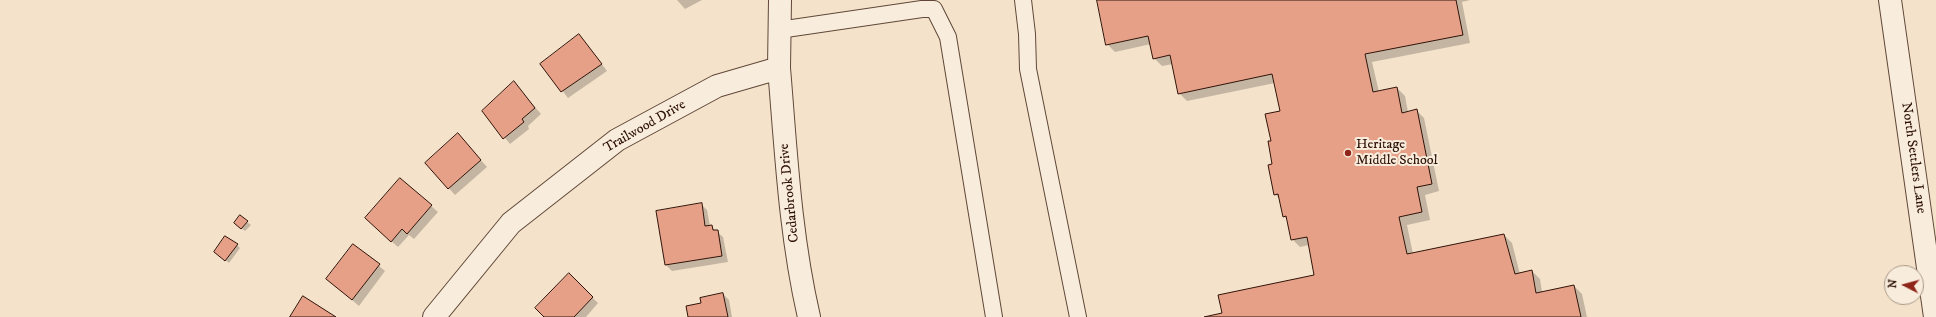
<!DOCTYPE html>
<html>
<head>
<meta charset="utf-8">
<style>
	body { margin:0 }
	#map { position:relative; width:1936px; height:317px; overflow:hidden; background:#f4e3ca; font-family:"IM FELL DW Pica",serif }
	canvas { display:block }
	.north { position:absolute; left:1884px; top:265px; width:40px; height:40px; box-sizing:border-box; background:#f8eddd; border:1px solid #a89688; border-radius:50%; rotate:276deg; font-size:11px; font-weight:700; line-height:16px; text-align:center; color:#301308 }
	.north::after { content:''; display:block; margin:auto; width:14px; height:18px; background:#8f2418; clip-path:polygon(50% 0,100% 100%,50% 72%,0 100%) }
</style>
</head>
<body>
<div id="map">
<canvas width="1936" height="317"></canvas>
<div class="north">N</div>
</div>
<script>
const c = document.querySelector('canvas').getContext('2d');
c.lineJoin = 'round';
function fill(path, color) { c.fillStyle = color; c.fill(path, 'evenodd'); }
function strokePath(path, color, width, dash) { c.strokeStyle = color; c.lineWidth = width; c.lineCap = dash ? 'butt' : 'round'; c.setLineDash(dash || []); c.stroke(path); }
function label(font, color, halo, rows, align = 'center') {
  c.font = font + ' "IM FELL DW Pica",serif'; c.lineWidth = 4; c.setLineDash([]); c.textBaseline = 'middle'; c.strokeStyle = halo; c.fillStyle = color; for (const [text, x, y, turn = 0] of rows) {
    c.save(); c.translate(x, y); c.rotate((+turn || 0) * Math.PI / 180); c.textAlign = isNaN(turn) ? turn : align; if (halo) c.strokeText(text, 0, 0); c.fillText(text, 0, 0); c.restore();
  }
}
fill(new Path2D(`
	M677,0H702L685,9Z
	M1098,0H1470L1462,2L1470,43L1372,62L1379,92L1397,88L1405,96L1408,112L1416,110L1424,118L1439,191L1425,195L1430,220L1407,225L1413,254L1504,235L1512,243L1520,274L1532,271L1540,279L1542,292L1574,286L1582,294L1587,317H1209L1223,314L1315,275L1309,245L1300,247L1292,239L1288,221L1284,216L1281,200L1275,194L1272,141L1281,112L1275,83L1187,101L1179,93L1173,64L1162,66L1154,58L1151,44L1115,52L1107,44Z
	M585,42L607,71L568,98L542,64Z
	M514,83L541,114L528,126L529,129L510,144L483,111Z
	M464,141L487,167L455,195L426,163Z
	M400,179L438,212L414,239L409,235L398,247L372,224Z
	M701,204L707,210L710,226L723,237L728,262L672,271L666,265Z
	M247,222L251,225L245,231L238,226Z
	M237,245L240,248L229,263L215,252Z
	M354,245L385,271L359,306L327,279Z
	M569,275L598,303L586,317H545Z
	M723,294L729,300L732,317H689L702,303Z`), '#0003');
const building = new Path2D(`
	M1097,0H1456L1463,35L1365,54L1373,92L1397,87L1402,113L1417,109L1432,184L1417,187L1422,212L1399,217L1407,254L1504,234L1515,274L1532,270L1536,293L1574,285L1581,317H1204L1222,313L1218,295L1314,275L1307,237L1291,240L1286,216L1283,217L1278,194L1274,195L1268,165L1272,164L1268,141H1271L1265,114L1280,111L1272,74L1178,94L1170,55L1153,59L1148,36L1106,45Z
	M579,34L602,64L561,92L540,64Z
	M514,81L535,108L522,119L524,122L503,139L482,111Z
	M458,133L481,160L448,189L425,163Z
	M400,178L432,205L407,234L402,229L391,242L365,218Z
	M702,203L705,226L712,225L713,230H718L722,256L665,265L656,211Z
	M240,215L248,221L241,229L234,223Z
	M225,236L238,244L225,261L214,252Z
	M353,244L380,264L352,300L326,279Z
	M569,273L593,297L574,317H544L535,308Z
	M723,293L728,317H688L686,306L701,303L700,298Z
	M303,296L336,317H290Z`);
fill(building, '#e6a088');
strokePath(building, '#301308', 1);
const lane = new Path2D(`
	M1023,0L1027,34L1028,69L1078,317
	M934,9L948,37L994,317
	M779,30L922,9H934`);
const street = new Path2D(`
	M1890,0L1935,317
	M779,68C786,151 790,235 809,317
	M434,317L511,223L617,140L717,86L779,68L780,0`);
strokePath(lane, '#614738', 18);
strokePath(street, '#614738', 24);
strokePath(lane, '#f8eddd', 16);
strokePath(street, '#f8eddd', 22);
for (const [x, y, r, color] of [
	[1348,153,4,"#8f2418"]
]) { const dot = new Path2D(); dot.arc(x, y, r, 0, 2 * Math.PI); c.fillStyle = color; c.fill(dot); strokePath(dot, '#f8eddd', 1.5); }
label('14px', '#301308', '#f8eddd', [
	["Trailwood Drive",645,127,-30],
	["North Settlers Lane",1913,158,82],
	["Cedarbrook Drive",790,193,-96]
]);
label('14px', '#301308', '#f8eddd', [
	["Heritage",1356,145],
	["Middle School",1356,161]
], 'left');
</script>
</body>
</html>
